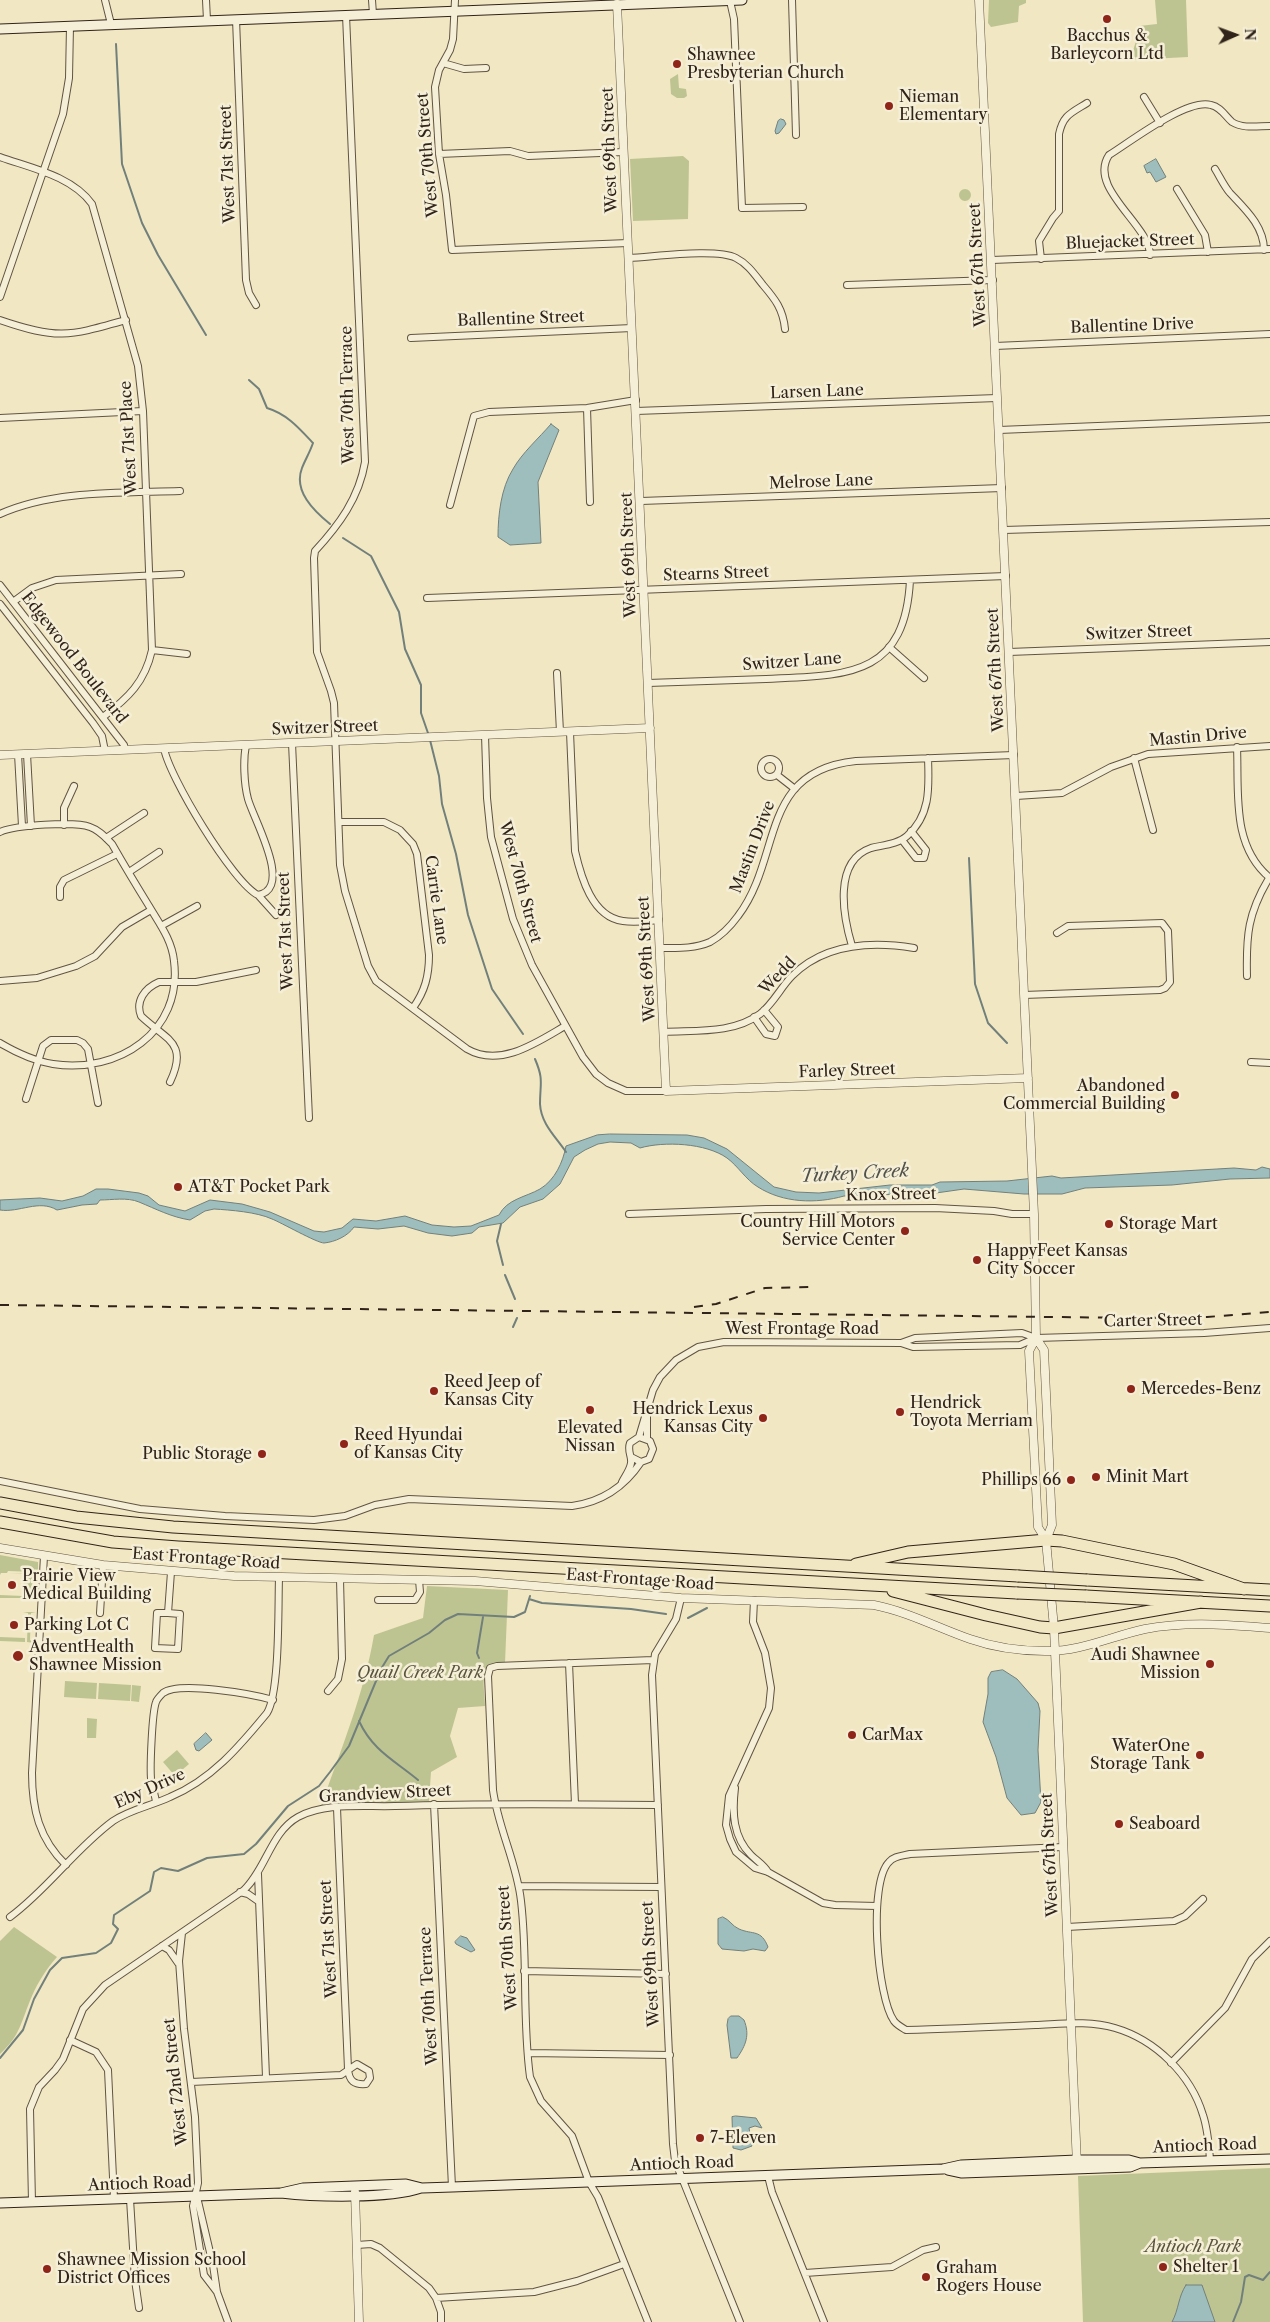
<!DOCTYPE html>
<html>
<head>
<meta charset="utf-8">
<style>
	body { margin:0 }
	#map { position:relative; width:1270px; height:2322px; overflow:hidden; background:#f1e7c2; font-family:"Libre Caslon Text",serif }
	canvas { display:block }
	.north { position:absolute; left:1210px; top:10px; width:50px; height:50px; -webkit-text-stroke:4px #f6efd7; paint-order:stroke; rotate:88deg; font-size:14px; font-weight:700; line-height:20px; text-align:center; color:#30231a }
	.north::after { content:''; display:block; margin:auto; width:18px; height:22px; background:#30231a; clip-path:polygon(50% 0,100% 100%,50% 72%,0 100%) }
</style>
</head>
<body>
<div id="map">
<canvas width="1270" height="2322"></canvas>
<div class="north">N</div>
</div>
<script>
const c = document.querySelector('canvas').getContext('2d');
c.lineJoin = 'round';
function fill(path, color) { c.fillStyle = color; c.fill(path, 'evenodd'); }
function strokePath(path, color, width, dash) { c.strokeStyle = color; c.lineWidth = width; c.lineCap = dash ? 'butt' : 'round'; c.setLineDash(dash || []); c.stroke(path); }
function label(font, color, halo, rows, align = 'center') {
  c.font = font + ' "Libre Caslon Text",serif'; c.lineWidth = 5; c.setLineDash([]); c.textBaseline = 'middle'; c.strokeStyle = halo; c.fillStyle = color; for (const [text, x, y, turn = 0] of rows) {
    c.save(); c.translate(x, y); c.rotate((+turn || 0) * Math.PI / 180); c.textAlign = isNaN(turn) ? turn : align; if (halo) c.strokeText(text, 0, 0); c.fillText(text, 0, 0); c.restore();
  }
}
fill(new Path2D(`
	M989,0H1026V3L1019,6L1018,22L991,27L988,23Z
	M1155,0H1186L1188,57L1131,60C1133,48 1138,38 1139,26L1157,24Z
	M678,74L679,88L686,89L687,96L684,98H677L671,94L670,79Z
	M683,156L689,161L688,219L633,221L630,159Z
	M959 195a6 6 0 1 1 12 0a6 6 0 1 1-12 0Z
	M0,1555L38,1562V1575H35V1572L8,1571L7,1573H1L0,1575Z
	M9,1573L33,1574L32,1598H0V1595L23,1596L24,1574Z
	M427,1586L508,1590L505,1663C476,1663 485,1685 485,1706L458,1708L450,1736L457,1757L431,1772L429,1801L321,1806C341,1749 364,1694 374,1635L423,1618Z
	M23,1612H36L31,1613L30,1640L34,1643L27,1642L28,1613Z
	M0,1637L25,1638V1642L0,1641Z
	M65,1681L97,1683L96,1699L64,1697Z
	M99,1683L131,1685L130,1701L98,1699Z
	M132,1685L141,1686L139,1702L131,1701Z
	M87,1718L97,1719L96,1738H87Z
	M177,1750L189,1764L175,1776L163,1762Z
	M14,1927L57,1957C47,1968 38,1982 32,1996C21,2021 21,2035 0,2054V1941Z
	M1270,2168V2322H1083L1078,2176Z`), '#bdc491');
const water = new Path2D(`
	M781,119L784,120L786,124L779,133L776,134L775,131L778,121Z
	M1156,159L1166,177L1156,182L1150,172L1147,173L1144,166Z
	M551,424L559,430L538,482L541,543L510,545L498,537C498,515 501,488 513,469C522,453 539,438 551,424Z
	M610,1134L687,1135L704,1138L727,1149L774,1187L796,1192L819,1193L890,1185H932L940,1182L1007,1181L1052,1176L1061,1178L1234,1168L1256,1170L1262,1167L1270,1169V1178L1230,1179L1172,1185L1085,1188L1062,1194H1024L964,1189L936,1193L844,1196C816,1204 783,1203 758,1187C746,1180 738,1166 727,1158C706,1143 664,1141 640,1148L631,1143L610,1142L598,1144L585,1150L574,1157L560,1184L543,1199L520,1207L503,1223L479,1227L472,1233L452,1236L428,1233L404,1226L378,1229L354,1227C348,1236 335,1242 324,1243C317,1243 280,1222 272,1219C257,1212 230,1210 214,1209L205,1211L190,1220C171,1217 156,1209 139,1202C127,1197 112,1200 100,1200L97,1204L82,1205L57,1210C39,1199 19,1213 0,1210V1200L40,1198L62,1201L83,1196L96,1189H108L139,1193L148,1196L159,1205L185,1211L210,1200L242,1204L270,1212L314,1231L324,1232L342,1228L353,1219L376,1221L405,1216L432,1225L454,1227L471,1226L499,1215C507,1199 526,1197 540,1189C555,1180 563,1162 566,1146L597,1135Z
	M1003,1670L1017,1679L1038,1703L1040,1711L1038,1750L1041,1802L1035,1813L1021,1815L1007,1798L996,1757L983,1722L988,1694V1678L991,1672Z
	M206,1733L212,1740L199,1751L196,1750L194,1744Z
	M723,1917C730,1920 732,1926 739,1929C753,1935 761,1929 768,1947L765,1951L753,1949L744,1951L722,1949L718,1944V1919Z
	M461,1936L467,1938L475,1950L471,1952L456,1944L455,1942Z
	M731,2016H739L744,2020C750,2035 746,2045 737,2058H731L727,2025L728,2019Z
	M736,2116L756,2118L762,2128L755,2126L749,2128L752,2146L741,2150L733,2148L732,2117Z
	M1186,2285H1202L1215,2322H1172C1179,2309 1178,2297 1186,2285Z`);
fill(water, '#9ebebd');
strokePath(water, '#72807c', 1);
strokePath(new Path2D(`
	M116,44L122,164L142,223L158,255L206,335
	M249,380L259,389L267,408C287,414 299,428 313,443C310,452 305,460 302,468C293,491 314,511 330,524
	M343,538L371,556L399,612L405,649L421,685V713L429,736
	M430,740L439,776L442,804L456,854L468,915L492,989L523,1034
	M969,858L975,984L988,1023L1007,1043
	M535,1059C544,1080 540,1083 540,1104C541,1124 556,1137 566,1152
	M501,1224L497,1241L503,1265
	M505,1275L515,1299
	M513,1327L517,1318
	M979,1407V1409
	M529,1599L542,1603L631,1609L666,1614
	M30,1600L32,1598
	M688,1618L707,1608
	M479,1658L477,1653L483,1617
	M359,1721C373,1751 394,1760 418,1780
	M0,2058L23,2030L34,1999L50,1970L62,1958L96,1953L111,1943L118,1929L113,1924L114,1915L150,1891L154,1872L161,1868L178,1871L207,1858L244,1854L256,1844L288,1806L319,1786L330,1772L349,1746L381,1669L389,1656L429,1633L445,1620L458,1614L514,1617L525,1612L530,1596
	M1233,2322L1241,2302L1245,2277L1249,2275L1263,2280L1270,2272`), '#72807c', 2);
const minor = new Path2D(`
	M105,0L111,24
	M206,0L207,20
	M372,0L373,14
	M455,0L453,39L450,50L439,70L435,87L439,154L446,195L452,250L628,243
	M792,0L796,135
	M730,1L734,19L742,208L803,207
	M346,15L365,462C359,498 339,525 315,551L314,558L317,652L331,691L334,703L340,865L345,891L368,966L376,981L467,1049C500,1068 536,1043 565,1026
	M236,19L246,280L249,293L256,305
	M443,63L464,69L486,68
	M1144,97L1160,123
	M439,154L510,151L528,156L624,152
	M0,157C31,168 72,176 92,204L138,366L143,411L152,650C145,682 128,698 103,717
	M1215,169C1220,177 1224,186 1230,193C1245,209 1264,226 1264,250
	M1177,189L1205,235L1208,252
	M1150,255C1150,225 1087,188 1109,155C1130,142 1187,98 1211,105C1221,107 1225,116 1232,122C1243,129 1258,126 1270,126
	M629,258C654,257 716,248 736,258C748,264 755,275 763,285C775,299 783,309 785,329
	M1041,259L1039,241L1053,218L1059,211V134C1063,115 1071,113 1087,103
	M992,260L1270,249
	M847,285L993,280
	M0,297L63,114L69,78L70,26
	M0,320C58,340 69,336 126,320
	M411,338L632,328
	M995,346L1270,334
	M587,408L590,502
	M636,411L997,398
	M0,418L143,411
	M999,430L1270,419
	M641,501L1002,488
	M450,505L474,416L489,412L587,408L636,400
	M0,514C53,490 122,493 180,491
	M1004,530L1270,522
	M0,585L124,745L125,750
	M427,598L1006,576
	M13,602L32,588L56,580L181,574
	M0,604L93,723L102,736L105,751
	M889,647L924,678
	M152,650L187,654
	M1009,652L1270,642
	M557,673L560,732
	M648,683C688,682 727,680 766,679C845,675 905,679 910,580
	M570,732L575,851C581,877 592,917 623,921C635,923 647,921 659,920
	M485,735L487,798L491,837L513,919L532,965L583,1057L596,1074L608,1083L626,1091H666
	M292,743L309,1118
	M1237,747C1239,792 1231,846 1270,878
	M164,748C168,775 233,883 258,895C294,889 253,818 248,799C244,784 243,760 246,745
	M18,754L22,826
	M27,754L31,826
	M1134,758L1153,830
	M761 768a9 9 0 1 1 18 0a9 9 0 1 1-18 0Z
	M777,775L795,789
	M1016,796L1062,793L1111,767L1148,754L1270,746
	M339,822H384L400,830L413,844L417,854L429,955C429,976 425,991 413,1008
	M64,825V808L74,786
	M0,832C15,825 75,821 90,827C99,830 105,837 112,844C124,865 136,885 149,906C159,923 172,940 174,961C183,1032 118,1074 53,1064C34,1061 17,1053 0,1043
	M106,838L144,813
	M902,840L916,858H924L926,850L911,831
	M129,872L159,852
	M258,895L276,915
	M60,897V887L64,880L117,854
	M161,926L197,906
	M852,946C843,916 833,861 871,848C883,845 898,844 907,836C931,815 929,787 928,758
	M661,948C677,948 694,949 710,942C721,936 730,927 738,916C783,857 758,771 856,761L1014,755
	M1247,976C1246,935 1248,913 1269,878
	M0,981L37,978L76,966L95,956L122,927L151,910
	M1024,995L1160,990L1165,988L1170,982L1168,931L1162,923L1068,926L1057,933
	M754,1017L766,1034L775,1036L778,1027L764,1010
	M664,1032C696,1030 733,1034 760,1014C773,1004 781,987 792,976C825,943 871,941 914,948
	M1251,1062L1270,1063
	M170,1082C189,1042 166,1040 141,1016C135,1001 145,988 159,982H196L256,970
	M26,1099L43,1046L51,1040H77L83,1043L88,1049L98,1103
	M629,1214L766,1209L935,1208L994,1211L1012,1214H1034
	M901,1343L915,1338L1022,1333L1036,1338L1204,1333L1270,1328
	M639,1437L653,1390L660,1377L676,1360L698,1347L724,1342L901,1343L913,1347L1020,1345L1036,1338
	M647,1439V1412
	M0,1481L140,1509L225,1516L314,1520L345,1516L375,1505L409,1499L572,1506C602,1502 625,1486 641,1462
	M622,1482C625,1476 630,1470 631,1463C632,1456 627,1451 630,1443L639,1437L650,1441L653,1449L649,1459L641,1462L631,1457
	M44,1556L32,1773C32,1809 39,1839 66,1865
	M681,1598L676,1619L655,1654L652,1675L673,2144L675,2161L682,2178L740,2322
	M378,1600H415L420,1592L419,1580
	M754,1600L753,1622L765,1653L771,1688L769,1708L729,1796L726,1825L730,1839L736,1852L755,1868L768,1872L823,1903L835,1905L877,1906
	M100,1613L103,1565
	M168,1613H157L155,1648L178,1649L180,1614L168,1613L171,1572
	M569,1663L575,1804
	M328,1691L338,1679L342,1659L340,1579
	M735,1788C732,1813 733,1837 751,1855C757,1861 764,1865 768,1872
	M156,1802C155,1794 152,1787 151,1779C150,1766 152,1713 156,1702C157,1699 160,1696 163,1693C179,1681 252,1694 273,1700
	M434,1804L452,2187
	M1063,1847L910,1854C902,1856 894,1856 889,1862C868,1883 877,1997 894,2021C897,2025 901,2027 906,2030C949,2029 992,2027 1035,2025C1061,2024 1089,2020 1115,2028C1156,2040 1191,2075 1203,2115C1208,2130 1209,2145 1210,2160
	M258,1874L266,2077
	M519,1886L661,1887
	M240,1892L248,1894L258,1901
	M10,1917C48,1889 75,1849 113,1821C131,1809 151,1806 170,1797C211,1780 239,1747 267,1713C280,1692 278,1607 279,1578
	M1067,1927L1174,1921L1185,1916L1203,1899
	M182,1933L179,1961L184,2029L195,2117L198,2183L193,2206L204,2275L217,2292
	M162,1946L169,1950L178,1963
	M524,1971L666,1974
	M70,2040L96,2052L108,2070L114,2199
	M528,2053L670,2055
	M1171,2063L1225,2008L1252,1959L1270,1941
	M191,2082L341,2075L357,2064L369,2071L370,2078L366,2084C354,2085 349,2081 348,2069L337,1808
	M768,2176L772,2192L824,2322
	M197,2197L213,2265L217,2292L228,2322
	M130,2199L135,2280L139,2308
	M32,2202L30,2109L39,2087L55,2070L63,2059L83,2009L105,1985L244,1890C266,1869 271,1832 298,1817C326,1802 364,1807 395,1806C483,1803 570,1804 658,1805
	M357,2245L371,2244L380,2248L429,2288L436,2298L534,2292L577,2281L624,2264
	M805,2273L892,2267L923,2250L936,2247
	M436,2298L441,2312V2322
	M648,2322L598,2197L589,2182L572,2136L541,2101L530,2077C522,2019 528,1959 521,1901C517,1863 498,1828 493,1790L488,1676L490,1668L497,1666L653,1660`);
const tertiary = new Path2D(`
	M979,0L1034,1214L1036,1338L1029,1351L1038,1527L1046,1540
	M617,4L666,1091L1028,1078
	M0,755L650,728
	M1036,1338L1044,1350L1052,1525L1046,1540L1054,1628L1077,2165
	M0,1548L103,1565L234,1576L475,1581L681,1598L874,1605C909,1612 938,1628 970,1639C993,1647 1022,1651 1045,1651C1080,1652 1112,1636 1145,1629C1187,1621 1228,1625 1270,1628
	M355,2192L359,2322`);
const secondary = new Path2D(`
	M0,29L742,0
	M948,2170L962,2173L1130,2167L1140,2163L1270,2159
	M281,2193L303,2188L406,2184L422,2188L452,2187L943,2169L961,2165L1077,2160H1129L1140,2163
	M0,2203L281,2193C316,2197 388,2199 421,2188`);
const motorway = new Path2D(`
	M0,1503L76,1517L173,1527L1018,1576
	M0,1522L113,1542L178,1547L1017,1593
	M856,1564L908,1552L1046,1540L1062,1541L1174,1564L1244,1589
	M1087,1580L1270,1590
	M893,1591L986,1615L1040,1627L1054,1628L1201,1602
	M1086,1596L1270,1606`);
strokePath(minor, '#605444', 8);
strokePath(tertiary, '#605444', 9);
strokePath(secondary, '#30231a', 11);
strokePath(motorway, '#30231a', 13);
strokePath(minor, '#f6efd7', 6);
strokePath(tertiary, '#f6efd7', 8);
strokePath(secondary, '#f6efd7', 9);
strokePath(motorway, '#f1e7c2', 11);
strokePath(new Path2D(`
	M0,1305L1142,1318L1207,1317L1270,1312
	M694,1307L716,1304L765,1288L814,1287`), '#30231a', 2, [9, 9]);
const motorwayBridge = new Path2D(`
	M1018,1576L1087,1580
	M1017,1593L1086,1596`);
strokePath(motorwayBridge, '#30231a', 13, []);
strokePath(motorwayBridge, '#f1e7c2', 11);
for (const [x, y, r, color] of [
	[1107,19,5,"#8f2418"],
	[677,64,5,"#8f2418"],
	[889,106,5,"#8f2418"],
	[1175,1095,5,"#8f2418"],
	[178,1187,5,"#8f2418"],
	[1109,1224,5,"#8f2418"],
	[905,1231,5,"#8f2418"],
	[977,1260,5,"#8f2418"],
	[1131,1389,5,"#8f2418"],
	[434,1391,5,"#8f2418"],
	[590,1410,5,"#8f2418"],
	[900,1412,5,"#8f2418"],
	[763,1418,5,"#8f2418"],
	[344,1444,5,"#8f2418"],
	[262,1454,5,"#8f2418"],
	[1096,1477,5,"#8f2418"],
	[1071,1480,5,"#8f2418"],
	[12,1585,5,"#8f2418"],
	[14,1625,5,"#8f2418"],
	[18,1656,6,"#8f2418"],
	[1210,1664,5,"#8f2418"],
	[852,1735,5,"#8f2418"],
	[1200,1755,5,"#8f2418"],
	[1119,1824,5,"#8f2418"],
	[700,2138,5,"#8f2418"],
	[1163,2267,5,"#8f2418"],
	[47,2269,5,"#8f2418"],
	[926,2277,5,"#8f2418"]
]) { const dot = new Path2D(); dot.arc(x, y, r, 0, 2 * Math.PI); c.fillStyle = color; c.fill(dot); strokePath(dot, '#f6efd7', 2); }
label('16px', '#30231a', '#f6efd7', [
	["Bacchus &",1107,36,"center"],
	["Barleycorn Ltd",1107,54,"center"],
	["Shawnee",687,55],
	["Presbyterian Church",687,73],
	["Nieman",899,97],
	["Elementary",899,115],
	["Abandoned",1165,1086,"right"],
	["Commercial Building",1165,1104,"right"],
	["AT&T Pocket Park",188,1187],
	["Country Hill Motors",895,1222,"right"],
	["Service Center",895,1240,"right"],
	["Storage Mart",1119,1224],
	["HappyFeet Kansas",987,1251],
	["City Soccer",987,1269],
	["Reed Jeep of",444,1382],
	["Kansas City",444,1400],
	["Mercedes-Benz",1141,1389],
	["Hendrick",910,1403],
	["Toyota Merriam",910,1421],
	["Hendrick Lexus",753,1409,"right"],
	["Kansas City",753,1427,"right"],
	["Elevated",590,1428,"center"],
	["Nissan",590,1446,"center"],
	["Reed Hyundai",354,1435],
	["of Kansas City",354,1453],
	["Public Storage",252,1454,"right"],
	["Minit Mart",1106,1477],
	["Phillips 66",1061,1480,"right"],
	["Prairie View",22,1576],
	["Medical Building",22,1594],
	["Parking Lot C",24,1625],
	["AdventHealth",29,1647],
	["Shawnee Mission",29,1665],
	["Audi Shawnee",1200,1655,"right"],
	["Mission",1200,1673,"right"],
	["CarMax",862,1735],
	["WaterOne",1190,1746,"right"],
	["Storage Tank",1190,1764,"right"],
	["Seaboard",1129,1824],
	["7-Eleven",710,2138],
	["Shawnee Mission School",57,2260],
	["District Offices",57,2278],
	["Shelter 1",1173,2267],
	["Graham",936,2268],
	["Rogers House",936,2286]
], 'left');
label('16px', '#30231a', '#f6efd7', [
	["West 69th Street",610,150,-92],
	["West 70th Street",428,155,-95],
	["West 71st Street",228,164,-92],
	["Bluejacket Street",1130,242,-2],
	["West 67th Street",978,265,-93],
	["Ballentine Street",521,319,-2],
	["Ballentine Drive",1132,326,-2],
	["Larsen Lane",817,392,-2],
	["West 70th Terrace",348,395,-91],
	["West 71st Place",129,438,-93],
	["Melrose Lane",821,482,-2],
	["West 69th Street",629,555,-92],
	["Stearns Street",716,574,-2],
	["Switzer Street",1139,633,-2],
	["Edgewood Boulevard",74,658,52],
	["Switzer Lane",792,662,-4],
	["West 67th Street",996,670,-93],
	["Switzer Street",325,728,-2],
	["Mastin Drive",1198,737,-5],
	["Mastin Drive",753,847,-69],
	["West 70th Street",520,882,75],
	["Carrie Lane",436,900,82],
	["West 71st Street",286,931,-92],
	["West 69th Street",647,959,-93],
	["Wedd",778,976,-46],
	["Farley Street",847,1071,-2],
	["Knox Street",891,1195,-1],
	["Carter Street",1153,1321,-1],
	["West Frontage Road",802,1329],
	["East Frontage Road",206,1559,4],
	["East Frontage Road",640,1580,4],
	["Eby Drive",150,1789,-24],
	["Grandview Street",385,1794,-3],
	["West 67th Street",1050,1855,-93],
	["West 71st Street",329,1939,-93],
	["West 70th Street",508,1948,-94],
	["West 69th Street",651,1964,-93],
	["West 70th Terrace",429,1996,-93],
	["West 72nd Street",176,2082,-96],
	["Antioch Road",1205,2146,-2],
	["Antioch Road",682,2164,-2],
	["Antioch Road",140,2184,-2]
]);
label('italic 16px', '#5a533e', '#f6efd7', [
	["Quail Creek Park",420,1673],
	["Antioch Park",1193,2247]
]);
label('italic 18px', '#51524b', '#f6efd7', [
	["Turkey Creek",855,1174,-3]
]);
</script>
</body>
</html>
